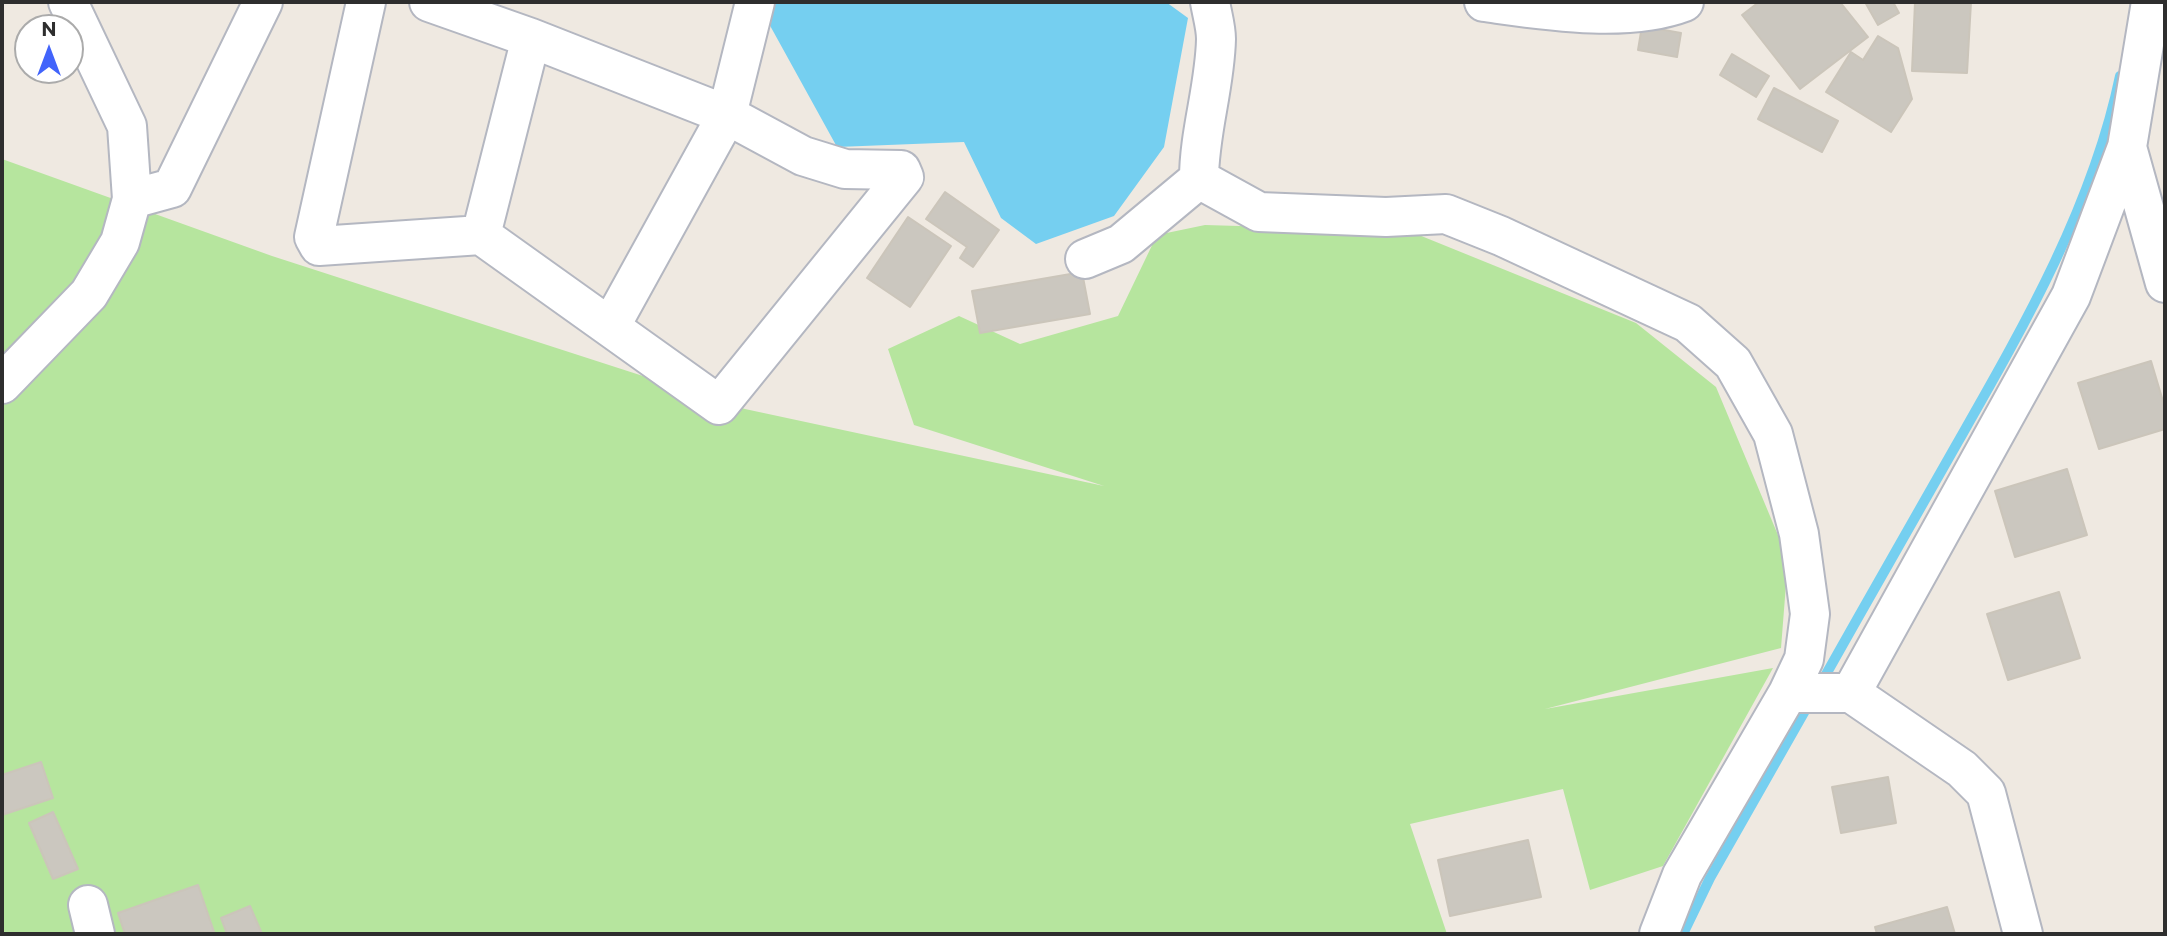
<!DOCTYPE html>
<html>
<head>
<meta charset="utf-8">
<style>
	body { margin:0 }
	#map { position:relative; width:2167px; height:936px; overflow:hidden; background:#efe9e1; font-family:Montserrat,sans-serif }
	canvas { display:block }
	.frame { position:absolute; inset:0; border:4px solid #2e2e2e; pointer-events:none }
	.north { position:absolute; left:14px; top:14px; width:70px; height:70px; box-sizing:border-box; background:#fff; border:2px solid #ababab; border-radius:50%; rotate:0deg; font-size:19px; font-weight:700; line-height:28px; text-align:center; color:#2e2e2e }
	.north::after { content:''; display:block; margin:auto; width:24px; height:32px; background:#4264fb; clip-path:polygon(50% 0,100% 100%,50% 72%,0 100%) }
</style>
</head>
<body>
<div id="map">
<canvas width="2167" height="936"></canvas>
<div class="frame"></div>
<div class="north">N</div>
</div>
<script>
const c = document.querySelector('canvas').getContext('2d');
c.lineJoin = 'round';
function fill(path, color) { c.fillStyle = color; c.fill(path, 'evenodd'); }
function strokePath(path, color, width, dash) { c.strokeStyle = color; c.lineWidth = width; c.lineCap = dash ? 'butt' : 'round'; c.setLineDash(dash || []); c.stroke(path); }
fill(new Path2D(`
	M2,159L272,256L745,409L1104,486L914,425L888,349L959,316L1020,344L1118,316L1157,235L1205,225L1409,231L1636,323L1716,387L1788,559L1781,648L1545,709L1773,668L1663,866L1590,890L1563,789L1410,824L1447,934H2Z`), '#b6e59e');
fill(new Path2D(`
	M757,2H1166L1188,18L1164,147L1114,216L1036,244L1001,218L964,142L837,147Z`), '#75cff0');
strokePath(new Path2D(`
	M1820,685C1866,603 1913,521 1959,440C2024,326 2093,206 2120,76
	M1683,934L1710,878L1810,702`), '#75cff0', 10);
const building = new Path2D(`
	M1759,2H1840L1868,37L1800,89L1742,15Z
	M1865,2H1893L1899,13L1878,25Z
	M1915,2H1971L1967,73L1912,71Z
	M1642,26L1681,33L1677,57L1638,50Z
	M1878,36L1898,48L1912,99L1891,132L1826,92L1851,52L1863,60Z
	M1732,54L1769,76L1756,97L1720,75Z
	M1774,88L1838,121L1822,152L1758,119Z
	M945,192L999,230L973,267L960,258L967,247L926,219Z
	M908,217L951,246L910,307L867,278Z
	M1082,272L1090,314L980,333L972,291Z
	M2151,361L2165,408V429L2099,449L2078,383Z
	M2067,469L2087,535L2015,557L1995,491Z
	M2059,592L2080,658L2008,680L1987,614Z
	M41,762L53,798L2,815V775Z
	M1888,777L1896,823L1841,833L1832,787Z
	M53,812L78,869L53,879L29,823Z
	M1528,840L1541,897L1450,916L1438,860Z
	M198,885L214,932L125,934L118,913Z
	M250,906L262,934H227L221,918Z
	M1947,907L1955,934H1877L1875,927Z`);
fill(building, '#cbc7bf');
strokePath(building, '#cbc5ba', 2);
const minor = new Path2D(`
	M366,2L314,237L319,246L481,235
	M429,2L531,38
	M1210,2C1212,14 1216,27 1216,39C1215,87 1199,132 1199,179L1259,212L1386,217L1446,214L1501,236L1688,323L1733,363L1773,434L1799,534L1810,614L1804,659L1788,693L1682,875L1659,934
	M1484,2C1543,10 1626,24 1684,2
	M531,38L727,115L803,156L845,169L901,170L904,177L719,405L481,235Z
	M2127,147L2165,283
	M132,199L172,188L263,2
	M1085,259L1121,244L1199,179
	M610,327L727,115L755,2
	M2,384L89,294L120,242L132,199L127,126L68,2
	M1788,693H1851L1962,769L1986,793L2023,934
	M1851,693L2071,296L2127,147L2151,2
	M88,905L95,934`);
strokePath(minor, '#b4b7c1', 42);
strokePath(minor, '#fff', 38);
</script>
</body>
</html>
